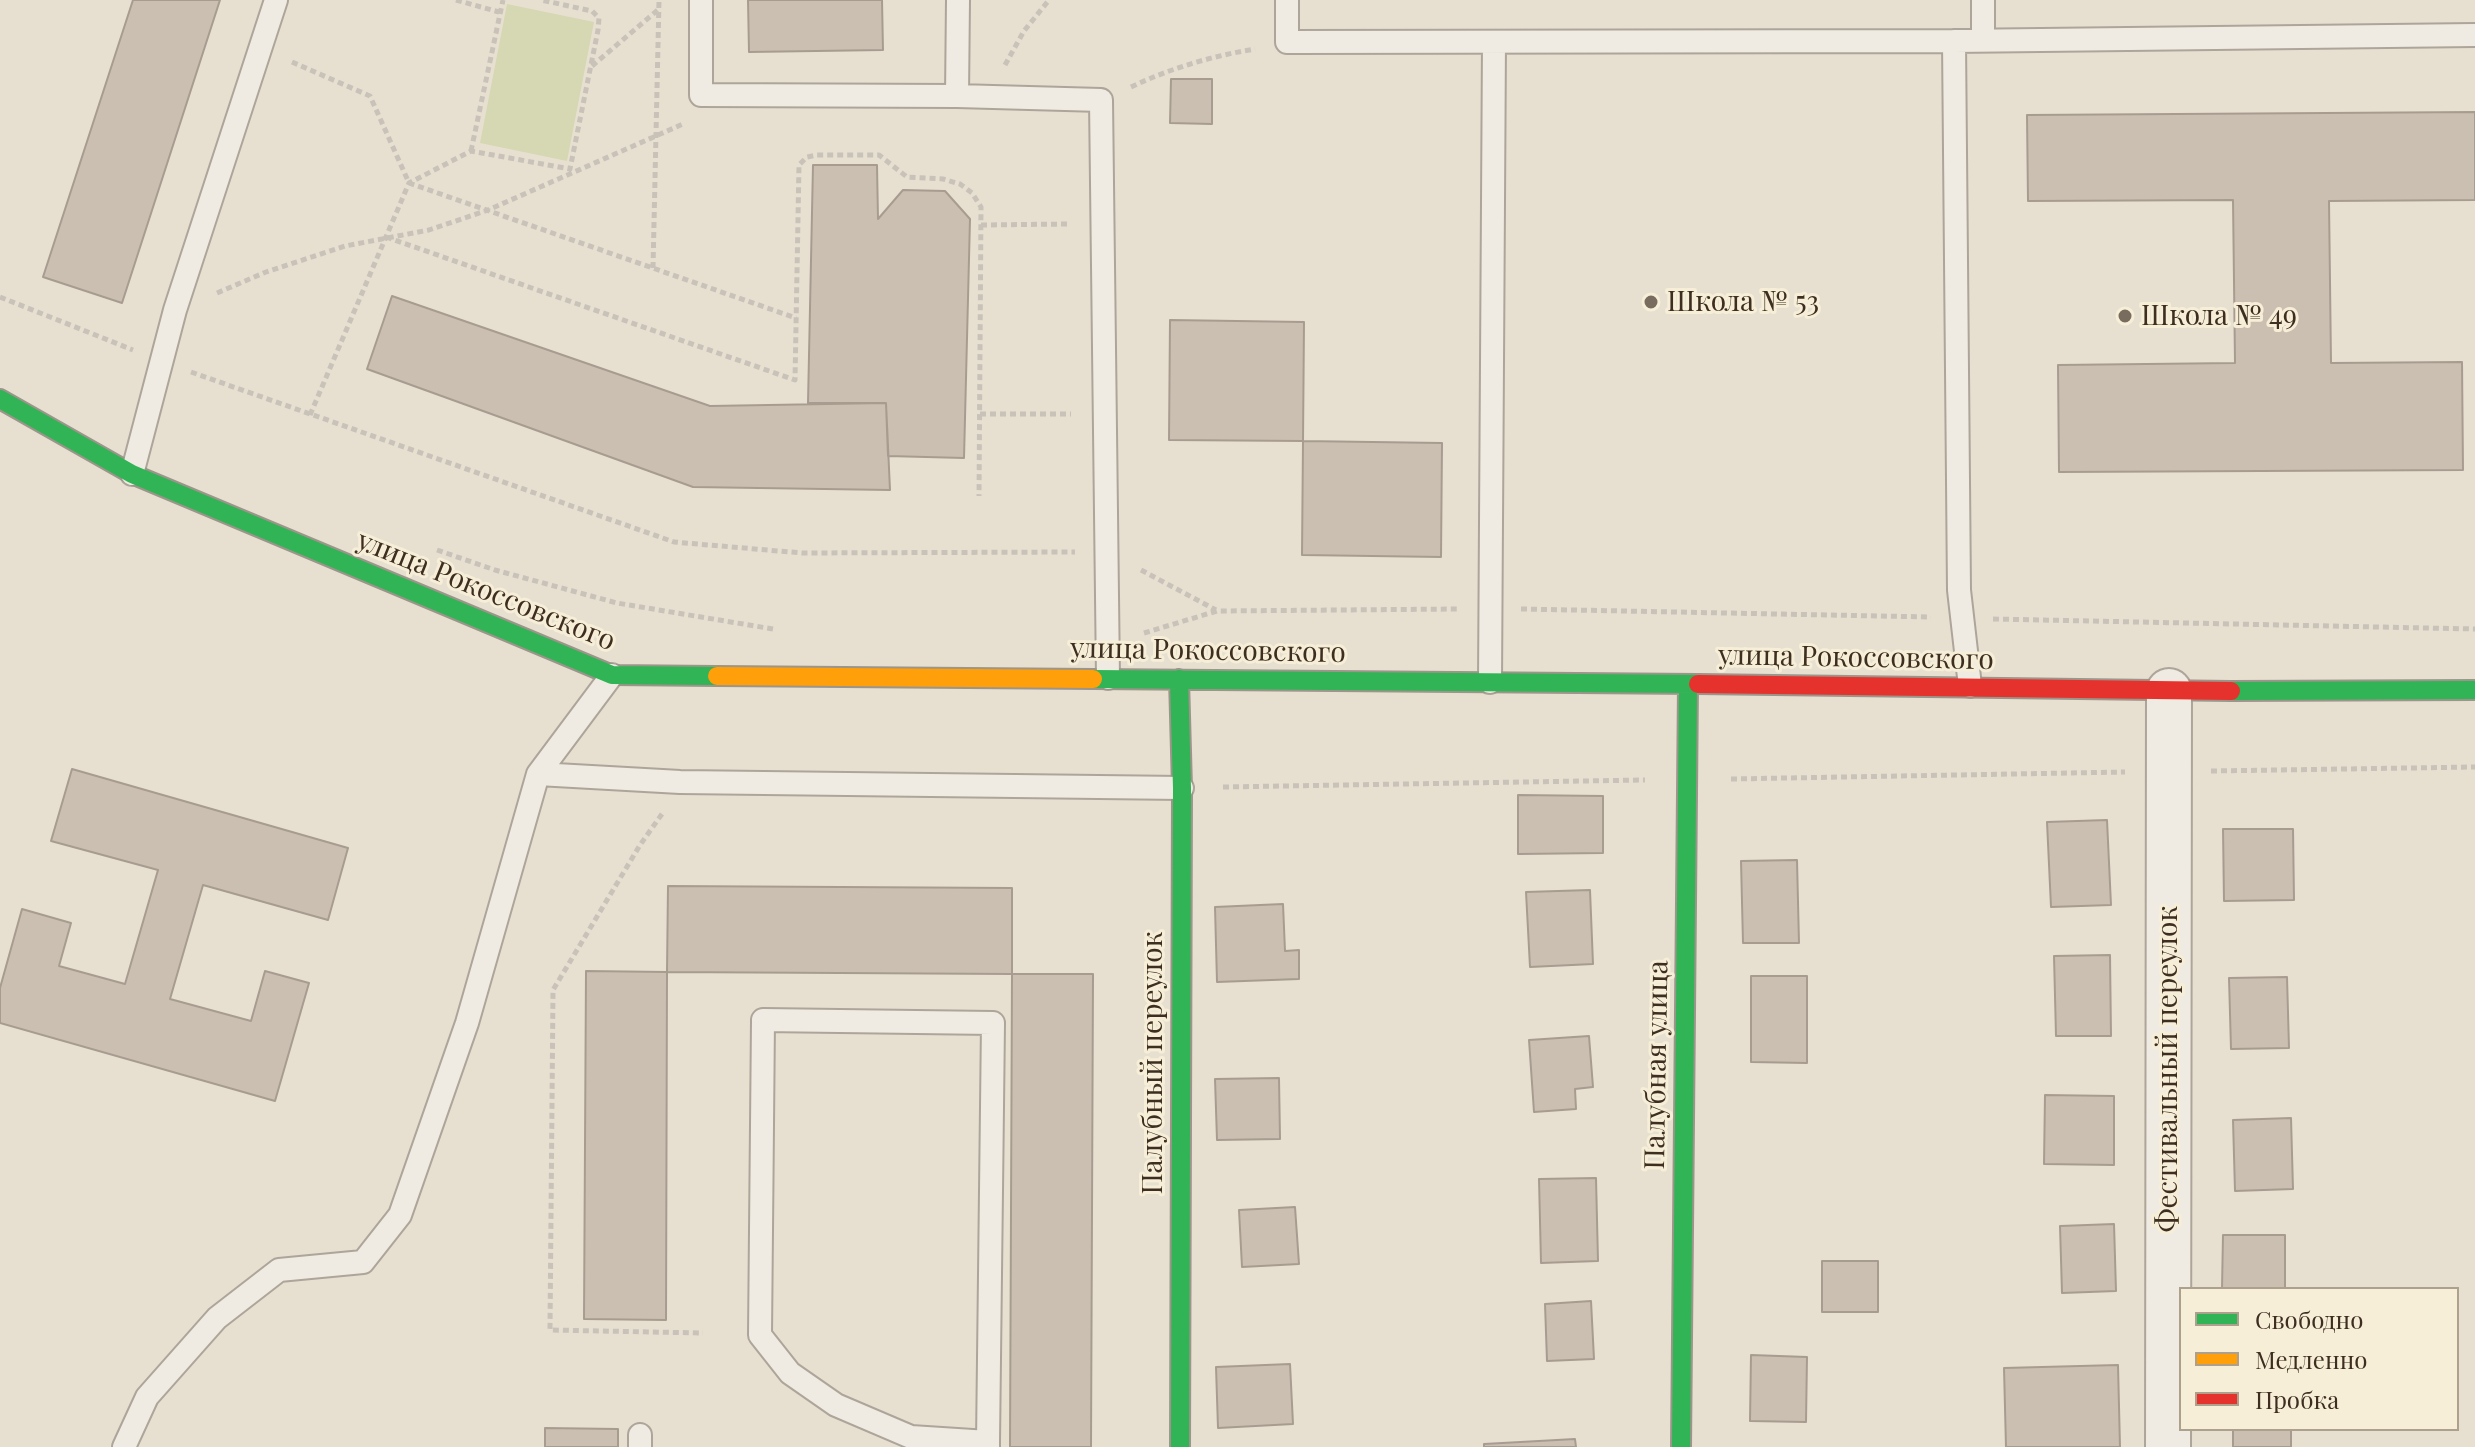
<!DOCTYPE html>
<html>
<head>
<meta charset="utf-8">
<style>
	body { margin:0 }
	#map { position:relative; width:2475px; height:1447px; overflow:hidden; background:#e7e0d1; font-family:"Playfair Display",serif }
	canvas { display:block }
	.legend { position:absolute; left:2179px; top:1287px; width:280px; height:144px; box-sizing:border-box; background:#f7eed8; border:2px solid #ada18e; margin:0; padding:10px 14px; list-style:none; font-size:24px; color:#3d2e20 }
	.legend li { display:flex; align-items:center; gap:16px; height:40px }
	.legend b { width:40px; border:2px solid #ada18e }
</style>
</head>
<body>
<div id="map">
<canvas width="2475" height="1447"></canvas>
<ul class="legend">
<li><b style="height:10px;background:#30b455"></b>Свободно</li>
<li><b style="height:10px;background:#ff9f0a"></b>Медленно</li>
<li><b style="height:10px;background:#e5322d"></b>Пробка</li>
</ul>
</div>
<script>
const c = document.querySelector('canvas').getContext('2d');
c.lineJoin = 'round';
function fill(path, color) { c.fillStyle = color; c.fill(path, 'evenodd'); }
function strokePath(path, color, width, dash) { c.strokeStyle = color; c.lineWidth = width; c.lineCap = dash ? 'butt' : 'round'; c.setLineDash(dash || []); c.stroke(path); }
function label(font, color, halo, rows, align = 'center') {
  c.font = font + ' "Playfair Display",serif'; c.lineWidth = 6; c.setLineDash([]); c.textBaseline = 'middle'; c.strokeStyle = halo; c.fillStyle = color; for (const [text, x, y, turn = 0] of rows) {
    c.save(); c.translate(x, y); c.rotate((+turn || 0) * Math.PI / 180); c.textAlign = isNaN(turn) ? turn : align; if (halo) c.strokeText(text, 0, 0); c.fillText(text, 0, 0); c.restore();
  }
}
fill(new Path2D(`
	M507,4L594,22L567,161L480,143Z`), '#d6d7b3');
const building = new Path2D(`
	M133,0H220L122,303L43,277Z
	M748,0H882L883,50L749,52Z
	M1171,79H1212V124L1170,123Z
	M2475,112V200L2329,201L2331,363L2462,362L2463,470L2059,472L2058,365L2235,363L2233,200L2028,201L2027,115Z
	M813,165H877L878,219L903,190L945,191L970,219L964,458L888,456L886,403H808Z
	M392,296L710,406L886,403L890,490L693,487L367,369Z
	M1170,320L1304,322L1303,441L1169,440Z
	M1303,441L1442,443L1441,557L1302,555Z
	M72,769L348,848L328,920L203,885L170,999L251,1021L265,971L309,983L275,1101L0,1023V988L22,909L71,923L59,966L125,984L158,870L51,841Z
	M1518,795L1603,796V853L1518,854Z
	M2107,820L2111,905L2051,907L2047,822Z
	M2223,829H2293L2294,900L2224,901Z
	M1797,860L1799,943H1743L1741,861Z
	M668,886L1012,888V974L667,972Z
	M1590,890L1593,964L1530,967L1526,892Z
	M1283,904L1285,951L1299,950V979L1217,982L1215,907Z
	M2110,955L2111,1036H2056L2054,956Z
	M586,971L667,972L666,1320L584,1319Z
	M1012,974H1093L1091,1447H1010Z
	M1751,976H1807V1063L1751,1062Z
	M2287,977L2289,1048L2231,1049L2229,978Z
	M1589,1036L1593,1087L1575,1089L1576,1109L1534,1112L1529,1040Z
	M1279,1078L1280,1139L1217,1140L1215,1079Z
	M2045,1095L2114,1096V1165L2044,1164Z
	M2291,1118L2293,1189L2235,1191L2233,1120Z
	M1596,1178L1598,1261L1541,1263L1539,1179Z
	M1295,1207L1299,1264L1242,1267L1239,1210Z
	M2114,1224L2116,1291L2062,1293L2060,1226Z
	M2223,1235H2285V1289H2222Z
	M1822,1261H1878V1312H1822Z
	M1591,1301L1594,1359L1547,1361L1545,1304Z
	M1751,1355L1807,1357L1806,1422L1750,1421Z
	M1290,1364L1293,1424L1218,1428L1216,1367Z
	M2118,1365L2120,1447H2006L2004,1368Z
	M545,1428L618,1429V1447H545Z
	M2233,1429H2291V1447H2233Z
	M1575,1439L1576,1447H1484V1444Z`);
fill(building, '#cbbfb2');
strokePath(building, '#a89c90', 2);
const lane = new Path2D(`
	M701,0V95L957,96L1101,100L1108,678
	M1287,0V42L1954,41
	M1983,40V0
	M957,96L958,0
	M132,474L175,310L276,0
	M612,675L538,774L680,782L1182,788
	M1490,682L1494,42
	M1970,686L1959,590L1954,41L2475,35
	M124,1447L147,1397L217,1318L279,1270L363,1262L400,1215L467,1023L538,774
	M640,1447V1435
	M988,1447V1442L993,1023L763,1020L760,1335L790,1373L836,1405L911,1437L988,1442`);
const street = new Path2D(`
	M2168,1447L2169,691`);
const fast = new Path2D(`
	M0,399L132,474L612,675L717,676
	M1093,679L1698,684
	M1179,679L1182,788L1180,1447
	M2231,691L2475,690
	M1681,1447L1688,684`);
const slow = new Path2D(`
	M717,676L1093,679`);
const jam = new Path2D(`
	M1698,684L2231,691`);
strokePath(lane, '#ada599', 26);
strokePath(street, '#ada599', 48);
strokePath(fast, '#9c958a', 22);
strokePath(slow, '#9c958a', 22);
strokePath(jam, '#9c958a', 22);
strokePath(new Path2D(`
	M456,0L499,12
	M292,62L370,96L409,183L796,318
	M1005,65L1024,31L1049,0
	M592,66L659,9
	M1131,87C1171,68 1212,56 1255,49
	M471,151L503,0
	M981,225L1069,224
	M386,237L795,380L799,165L807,157L817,155H879L907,177L943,179L960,184L972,193L981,207L979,496
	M653,268L659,0
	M217,293L266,272L345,246L429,230L488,210L683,124
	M0,297L133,350
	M191,372L674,542L802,553L1075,552
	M980,414H1071
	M310,415L409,183L471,151L570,169L598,30L599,18L592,11L541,0
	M437,550L495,570L617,603L773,629
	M1141,570L1216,610
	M1521,609L1931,617
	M1993,619L2475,629
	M1144,633L1217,611L1459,609
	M2211,771L2475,767
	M1731,779L2125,772
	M1223,787L1645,780
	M662,814L640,845L553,990L550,1330L703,1333`), '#c8c2b9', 5, [6, 4]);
strokePath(lane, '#efebe3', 22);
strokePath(street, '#efebe3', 44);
strokePath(fast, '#30b455', 18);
strokePath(slow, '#ff9f0a', 18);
strokePath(jam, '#e5322d', 18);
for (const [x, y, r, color] of [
	[1651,302,8,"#786c5e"],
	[2125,316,8,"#786c5e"]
]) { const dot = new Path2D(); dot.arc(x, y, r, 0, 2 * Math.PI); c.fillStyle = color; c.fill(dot); strokePath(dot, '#f7eed8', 3); }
label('28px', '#3d2e20', '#f7eed8', [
	["Школа № 53",1667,302],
	["Школа № 49",2141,316]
], 'left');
label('28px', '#3d2e20', '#f7eed8', [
	["улица Рокоссовского",486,591,22],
	["улица Рокоссовского",1208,651,1],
	["улица Рокоссовского",1856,658,1],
	["Палубный переулок",1153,1063,-90],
	["Палубная улица",1657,1065,-89],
	["Фестивальный переулок",2168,1069,-90]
]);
</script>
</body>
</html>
